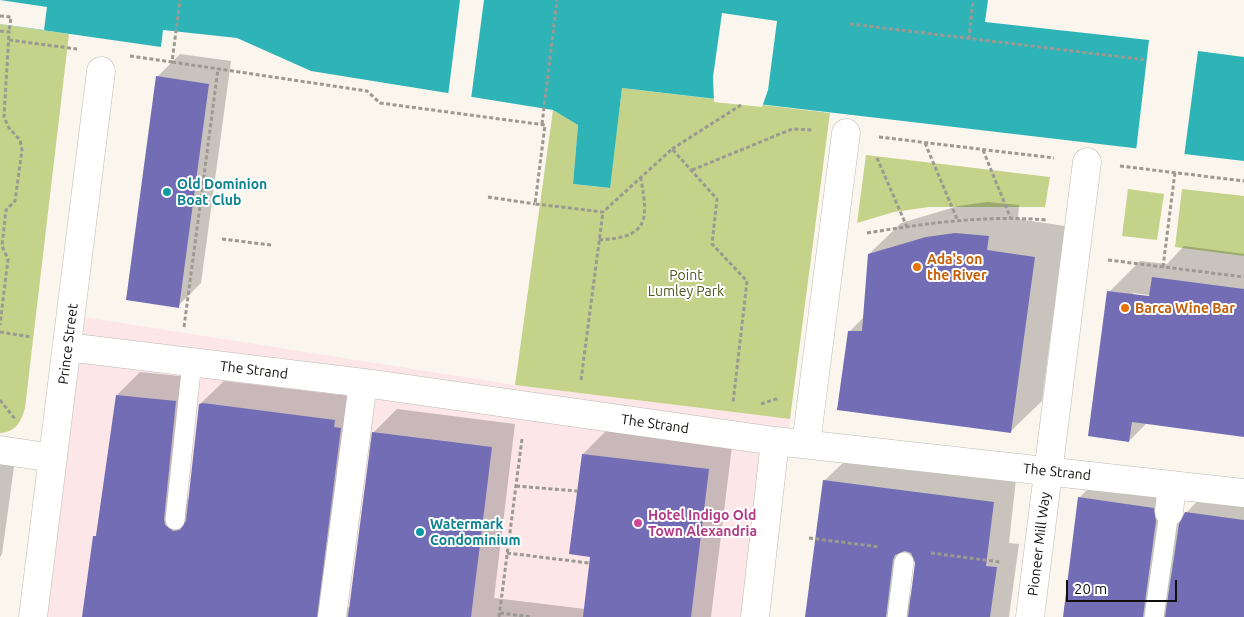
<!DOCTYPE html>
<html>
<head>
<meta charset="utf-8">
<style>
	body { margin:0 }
	#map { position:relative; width:1244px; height:617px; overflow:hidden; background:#faf6ed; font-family:Ubuntu,sans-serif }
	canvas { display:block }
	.scale { position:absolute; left:1066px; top:580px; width:111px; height:22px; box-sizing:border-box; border:2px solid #110f0c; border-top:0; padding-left:6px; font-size:15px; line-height:18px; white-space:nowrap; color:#110f0c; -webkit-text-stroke:4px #fff; paint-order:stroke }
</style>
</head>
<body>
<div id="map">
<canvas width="1244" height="617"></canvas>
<div class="scale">20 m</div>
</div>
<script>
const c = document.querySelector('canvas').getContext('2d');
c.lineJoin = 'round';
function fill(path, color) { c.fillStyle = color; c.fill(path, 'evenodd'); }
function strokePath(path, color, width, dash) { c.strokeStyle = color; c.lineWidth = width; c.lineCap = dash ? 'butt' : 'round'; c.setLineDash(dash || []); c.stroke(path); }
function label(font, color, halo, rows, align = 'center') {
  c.font = font + ' Ubuntu,sans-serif'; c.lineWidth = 4; c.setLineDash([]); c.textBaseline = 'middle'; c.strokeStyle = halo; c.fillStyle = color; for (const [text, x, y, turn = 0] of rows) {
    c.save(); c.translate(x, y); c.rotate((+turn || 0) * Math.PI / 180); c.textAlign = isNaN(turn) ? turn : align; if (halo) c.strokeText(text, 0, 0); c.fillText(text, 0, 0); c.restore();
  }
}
fill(new Path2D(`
	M58,313L515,385L790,419L765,617H23Z`), '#fce6e8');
fill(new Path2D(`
	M0,24L69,34L25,408C21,422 16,432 0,433Z
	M622,88L830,113L790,419L515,385L553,110L578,125L573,184L609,188Z
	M866,155L1050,177L1045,207H929L894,212L857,223Z
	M1128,189L1164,194L1157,240L1122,236Z
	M1182,189L1244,196V256L1175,247Z`), '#c4d28a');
fill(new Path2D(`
	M0,0H1244V161L622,88L610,188L573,184L578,125L553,110L311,71L237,38L163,30L161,47L0,24Z`), '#2eb4b7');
fill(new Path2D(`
	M0,0L47,7L44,30L0,24Z
	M460,0H484L471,99L448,96Z
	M988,0H1244V57L1198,51L1184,157L1136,151L1149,40L985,22Z
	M722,13L777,21L768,90L762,107L714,102L713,77Z`), '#faf6ed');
fill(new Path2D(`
	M180,54L231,61L201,283L178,306L157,77Z
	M987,202L1019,205L1018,219L1065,226L1042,401L1010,432L849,332L864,317L869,254L901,223L958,206Z
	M1184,246L1244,254V436L1147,423L1129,441L1109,292L1140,261L1167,264ZM1133,293L1156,296L1155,298L1133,296Z
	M140,372L199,378L187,495L189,504L200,404L224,381L358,397L346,606L350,608L373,433L397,409L515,424L494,598L585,609L591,556L583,454L606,431L732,446L711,617H84L117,395Z
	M848,458L1016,479L1009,543L1019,544L1009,617H806L824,481ZM913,555L916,563L912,599L909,592Z
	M0,459L15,460L2,554L0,557Z
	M1109,468L1185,491L1181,521L1186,513L1215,483L1244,487V617H1064L1079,498Z`), '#0003');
fill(new Path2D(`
	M156,76L209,84L179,308L126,300Z
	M955,233L989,236L987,250L1035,257L1011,433L837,410L848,331H862L868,254L926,237Z
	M1152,277L1244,289V437L1132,422L1129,442L1088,436L1107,291L1149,296Z
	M116,395L176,401L164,519L165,525L173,531L180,530L186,521L199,404L203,403L335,420L334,427L341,428L317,617H82L93,536H96Z
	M372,432L492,447L471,617H348Z
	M582,454L709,469L691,617H583L590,557L569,554Z
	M823,480L994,502L986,566L997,567L990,617H908L915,563L911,553L905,551L895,555L893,560L886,617H805Z
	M1078,497L1154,508L1156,521L1143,617H1063Z
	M1185,512L1244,520V617H1165L1179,524Z`), '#736db6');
const lane = new Path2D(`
	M175,520L192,362
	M897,617L904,562
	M1154,617L1169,512`);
const street = new Path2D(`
	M67,347L372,384L775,441L1244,493
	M806,444L846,133
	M0,450L53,458
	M1169,512L1172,485
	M33,617L101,71
	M332,617L363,383
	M755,617L775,441
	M1030,617L1087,162`);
strokePath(lane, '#bcb9b0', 20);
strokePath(street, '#bcb9b0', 29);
strokePath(new Path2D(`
	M0,16L11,17L9,32
	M850,24L1147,60
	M0,31L9,32L4,117L9,128L20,140L22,150L15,201L6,210L2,246L8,259L0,325
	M969,39L973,0
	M9,40L77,49
	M130,56L172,62L180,0
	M172,62L367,91L380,103L545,125L535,204L603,212L672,149L717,199L712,244L747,281L733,403
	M542,124L557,0
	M879,137L1054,158
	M925,143L957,219
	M672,149L741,105
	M983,150L1011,219
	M877,158L907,227
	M1120,166L1244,181
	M692,170L792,129L813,130
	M488,197L535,204
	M867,233C928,223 986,215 1047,220
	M222,239L271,245
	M599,240C647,237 649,223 641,179
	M1108,260L1244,277
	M1163,267L1175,172
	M184,327L218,69
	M0,332L31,337
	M581,380L603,212
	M0,400L15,419
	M761,404L779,398
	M516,486L577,491
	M809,538L880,547
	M507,553L589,563
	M931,553L1000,562
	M500,613L531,617
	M499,617L522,439`), '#9c9993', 3, [4, 2.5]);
strokePath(lane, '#fff', 19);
strokePath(street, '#fff', 28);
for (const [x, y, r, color] of [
	[167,192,5,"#0f9aa8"],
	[917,267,5,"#e8710a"],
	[1125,308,5,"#e8710a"],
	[638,523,5,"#d1479c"],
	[420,532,5,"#0f9aa8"]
]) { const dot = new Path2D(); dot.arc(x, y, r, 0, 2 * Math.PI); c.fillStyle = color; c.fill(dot); strokePath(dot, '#fff', 2); }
label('bold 14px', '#0d838f', '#fff', [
	["Old Dominion",177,184],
	["Boat Club",177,200],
	["Watermark",430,524],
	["Condominium",430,540]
], 'left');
label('bold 14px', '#c56008', '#fff', [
	["Ada's on",927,259],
	["the River",927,275],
	["Barca Wine Bar",1135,308]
], 'left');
label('14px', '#4d571a', '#fff', [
	["Point",686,275],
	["Lumley Park",686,291]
]);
label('14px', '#110f0c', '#fff', [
	["Prince Street",68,344,-83],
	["The Strand",254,370,7],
	["The Strand",655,424,8],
	["The Strand",1057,472,6],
	["Pioneer Mill Way",1039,544,-83]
]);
label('bold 14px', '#b23c85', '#fff', [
	["Hotel Indigo Old",648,515],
	["Town Alexandria",648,531]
], 'left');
</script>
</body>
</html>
